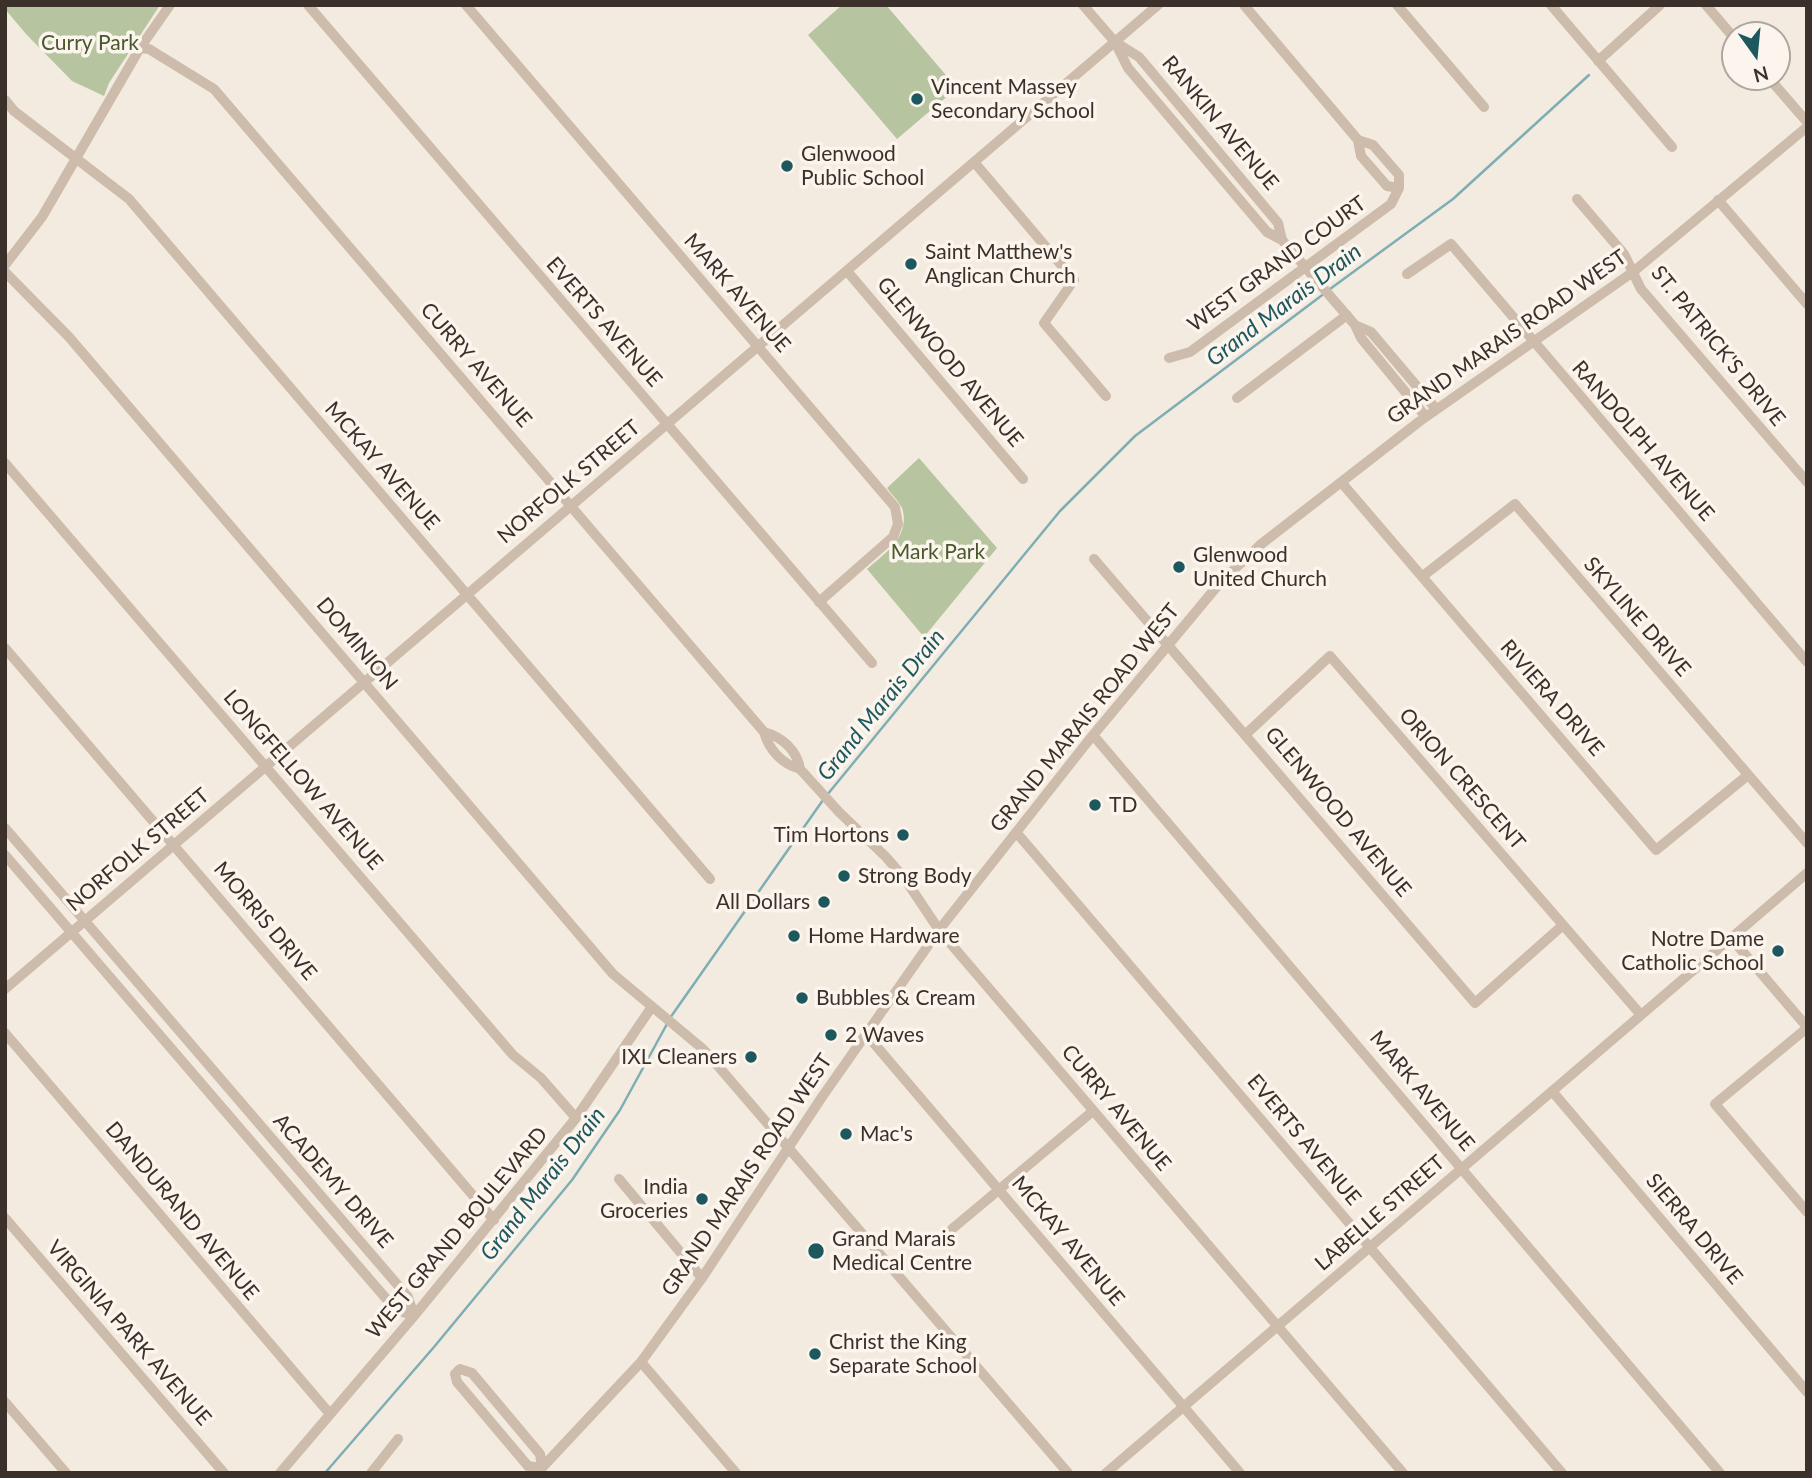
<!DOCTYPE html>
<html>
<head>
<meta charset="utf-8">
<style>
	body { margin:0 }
	#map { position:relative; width:1812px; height:1478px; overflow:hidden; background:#f4ebe0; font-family:Lato,sans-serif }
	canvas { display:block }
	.frame { position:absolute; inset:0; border:7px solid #3b302a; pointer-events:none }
	.north { position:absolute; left:1721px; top:21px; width:70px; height:70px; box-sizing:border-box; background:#fbf5ed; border:2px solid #aea69f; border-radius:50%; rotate:165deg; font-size:19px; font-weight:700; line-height:28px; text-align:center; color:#3b302a }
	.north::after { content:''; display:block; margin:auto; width:24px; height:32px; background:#1e585f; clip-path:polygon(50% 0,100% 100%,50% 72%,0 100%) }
</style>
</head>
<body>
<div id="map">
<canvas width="1812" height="1478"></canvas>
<div class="frame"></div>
<div class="north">N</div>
</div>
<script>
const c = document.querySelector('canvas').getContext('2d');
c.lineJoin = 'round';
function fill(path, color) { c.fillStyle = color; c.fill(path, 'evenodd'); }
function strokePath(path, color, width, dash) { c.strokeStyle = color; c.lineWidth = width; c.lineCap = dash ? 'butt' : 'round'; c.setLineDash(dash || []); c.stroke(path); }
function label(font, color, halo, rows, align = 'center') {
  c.font = font + ' Lato,sans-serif'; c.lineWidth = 7; c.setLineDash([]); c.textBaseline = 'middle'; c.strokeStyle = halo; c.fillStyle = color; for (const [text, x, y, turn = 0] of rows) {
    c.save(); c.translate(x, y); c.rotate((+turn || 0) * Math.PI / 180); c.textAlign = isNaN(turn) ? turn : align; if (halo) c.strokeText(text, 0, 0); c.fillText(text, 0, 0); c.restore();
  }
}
fill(new Path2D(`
	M5,5H160L109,83L104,96L72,81L26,34L5,9Z
	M842,5H886L957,88L897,139L808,35Z
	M919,458L997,548L924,637L867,569C884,554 909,538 903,511C901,503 892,495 887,488Z`), '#b6c49f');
strokePath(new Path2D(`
	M1330,289L1453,199L1589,75
	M827,795L1060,511L1135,436L1325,293
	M670,1018L823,800
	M325,1473L434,1347L572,1180L620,1110L667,1024`), '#7eaeb3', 2.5);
strokePath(new Path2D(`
	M308,5L872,663
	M466,5L895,507L898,524L893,537L819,602
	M1083,5L1115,42L1128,68L1267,232L1282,240L1355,325L1361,338L1426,417
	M1244,5L1358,140L1361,156L1387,186L1399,188
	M1397,5L1484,107
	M1551,5L1672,147
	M1706,5L1735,39
	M1115,42L1139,57L1278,223L1282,240
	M140,48L149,49L214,89L764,732C769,750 782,764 800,769L839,812L886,857L905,879L939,930L1403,1473
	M1598,61L1660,5
	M1768,77L1807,122
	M5,100L14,111L129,199L710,879
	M974,162L1074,280L1044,323L1106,396
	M1577,199L1624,254L1641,289L1807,482
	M1718,200L1807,304
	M5,265L42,217L140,48L170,5
	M847,271L1023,479
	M5,272L69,337L613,974L703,1049L718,1066L1068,1473
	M1407,274L1451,244L1807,662
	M1355,325L1371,332L1436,409
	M1169,358L1190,352L1391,204L1399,188V175L1373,145L1358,140
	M1237,398L1347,315
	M5,463L513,1055L541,1078L576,1118
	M1341,482L1656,850L1748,775
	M1094,559L1475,1003L1563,925
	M1423,576L1515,504L1807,843
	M5,648L494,1220
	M764,732C782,737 797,750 800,769
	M1246,734L1330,656L1641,1015
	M1093,735L1720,1473
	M5,828L408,1297L414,1316
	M1016,832L1562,1473
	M5,855L395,1309L414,1316
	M1731,938L1807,1027
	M5,989L1158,5
	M1807,1028L1715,1104L1807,1212
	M5,1033L330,1414
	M866,1034L1240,1473
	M1552,1091L1807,1392
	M619,1179L702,1278
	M5,1218L224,1473
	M952,1229L1093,1111
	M641,1362L736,1473
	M460,1369L472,1373L540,1454L542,1468L528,1466L457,1382L455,1374Z
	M5,1402L66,1473
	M280,1473L414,1316L576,1118L651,1008
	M371,1473L398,1439
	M537,1473L641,1362L702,1278L822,1097L939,930L1089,740L1219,584L1260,545L1420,421L1633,272L1807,127
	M1106,1473L1807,873`), '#cdbcab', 10);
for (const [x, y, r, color] of [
	[917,99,7,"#1e585f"],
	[787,166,7,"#1e585f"],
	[911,264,7,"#1e585f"],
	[1179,567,7,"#1e585f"],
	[1095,805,7,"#1e585f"],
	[903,835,7,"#1e585f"],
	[844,876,7,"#1e585f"],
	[824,902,7,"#1e585f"],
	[794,936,7,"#1e585f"],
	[1778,951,7,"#1e585f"],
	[802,998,7,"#1e585f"],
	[831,1035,7,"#1e585f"],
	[751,1057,7,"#1e585f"],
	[846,1134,7,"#1e585f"],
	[702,1199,7,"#1e585f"],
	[816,1251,9,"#1e585f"],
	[815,1354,7,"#1e585f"]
]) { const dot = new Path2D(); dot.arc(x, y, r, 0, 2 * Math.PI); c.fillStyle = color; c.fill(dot); strokePath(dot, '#fbf5ed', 2.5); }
label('21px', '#485a2d', '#fbf5ed', [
	["Curry Park",90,43],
	["Mark Park",938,552]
]);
label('21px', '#3b302a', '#fbf5ed', [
	["Vincent Massey",931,87],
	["Secondary School",931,111],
	["Glenwood",801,154],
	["Public School",801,178],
	["Saint Matthew's",925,252],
	["Anglican Church",925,276],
	["Glenwood",1193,555],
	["United Church",1193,579],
	["TD",1109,805],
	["Tim Hortons",889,835,"right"],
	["Strong Body",858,876],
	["All Dollars",810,902,"right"],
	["Home Hardware",808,936],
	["Notre Dame",1764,939,"right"],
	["Catholic School",1764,963,"right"],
	["Bubbles & Cream",816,998],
	["2 Waves",845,1035],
	["IXL Cleaners",737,1057,"right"],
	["Mac's",860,1134],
	["India",688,1187,"right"],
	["Groceries",688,1211,"right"],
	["Grand Marais",832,1239],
	["Medical Centre",832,1263],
	["Christ the King",829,1342],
	["Separate School",829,1366]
], 'left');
label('21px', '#3b302a', '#fbf5ed', [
	["RANKIN AVENUE",1220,123,50],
	["WEST GRAND COURT",1277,264,-36],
	["MARK AVENUE",737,293,49],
	["EVERTS AVENUE",604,322,49],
	["GRAND MARAIS ROAD WEST",1507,337,-35],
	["ST. PATRICK'S DRIVE",1718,346,51],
	["GLENWOOD AVENUE",950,362,50],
	["CURRY AVENUE",476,365,49],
	["RANDOLPH AVENUE",1643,441,49],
	["MCKAY AVENUE",382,466,49],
	["NORFOLK STREET",569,482,-40],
	["SKYLINE DRIVE",1637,617,49],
	["DOMINION",357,644,50],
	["RIVIERA DRIVE",1552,698,49],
	["GRAND MARAIS ROAD WEST",1085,718,-51],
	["ORION CRESCENT",1462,779,49],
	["LONGFELLOW AVENUE",303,780,49],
	["GLENWOOD AVENUE",1338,812,50],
	["NORFOLK STREET",138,850,-40],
	["MORRIS DRIVE",265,921,50],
	["MARK AVENUE",1422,1091,50],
	["CURRY AVENUE",1116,1108,50],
	["EVERTS AVENUE",1304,1140,50],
	["GRAND MARAIS ROAD WEST",747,1175,-56],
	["ACADEMY DRIVE",333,1181,49],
	["DANDURAND AVENUE",182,1211,50],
	["LABELLE STREET",1380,1213,-41],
	["SIERRA DRIVE",1694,1229,50],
	["WEST GRAND BOULEVARD",457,1233,-50],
	["MCKAY AVENUE",1068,1241,50],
	["VIRGINIA PARK AVENUE",129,1333,49]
]);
label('italic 23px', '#1e585f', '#fbf5ed', [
	["Grand Marais Drain",1284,305,-37],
	["Grand Marais Drain",881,705,-51],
	["Grand Marais Drain",543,1184,-52]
]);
</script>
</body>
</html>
